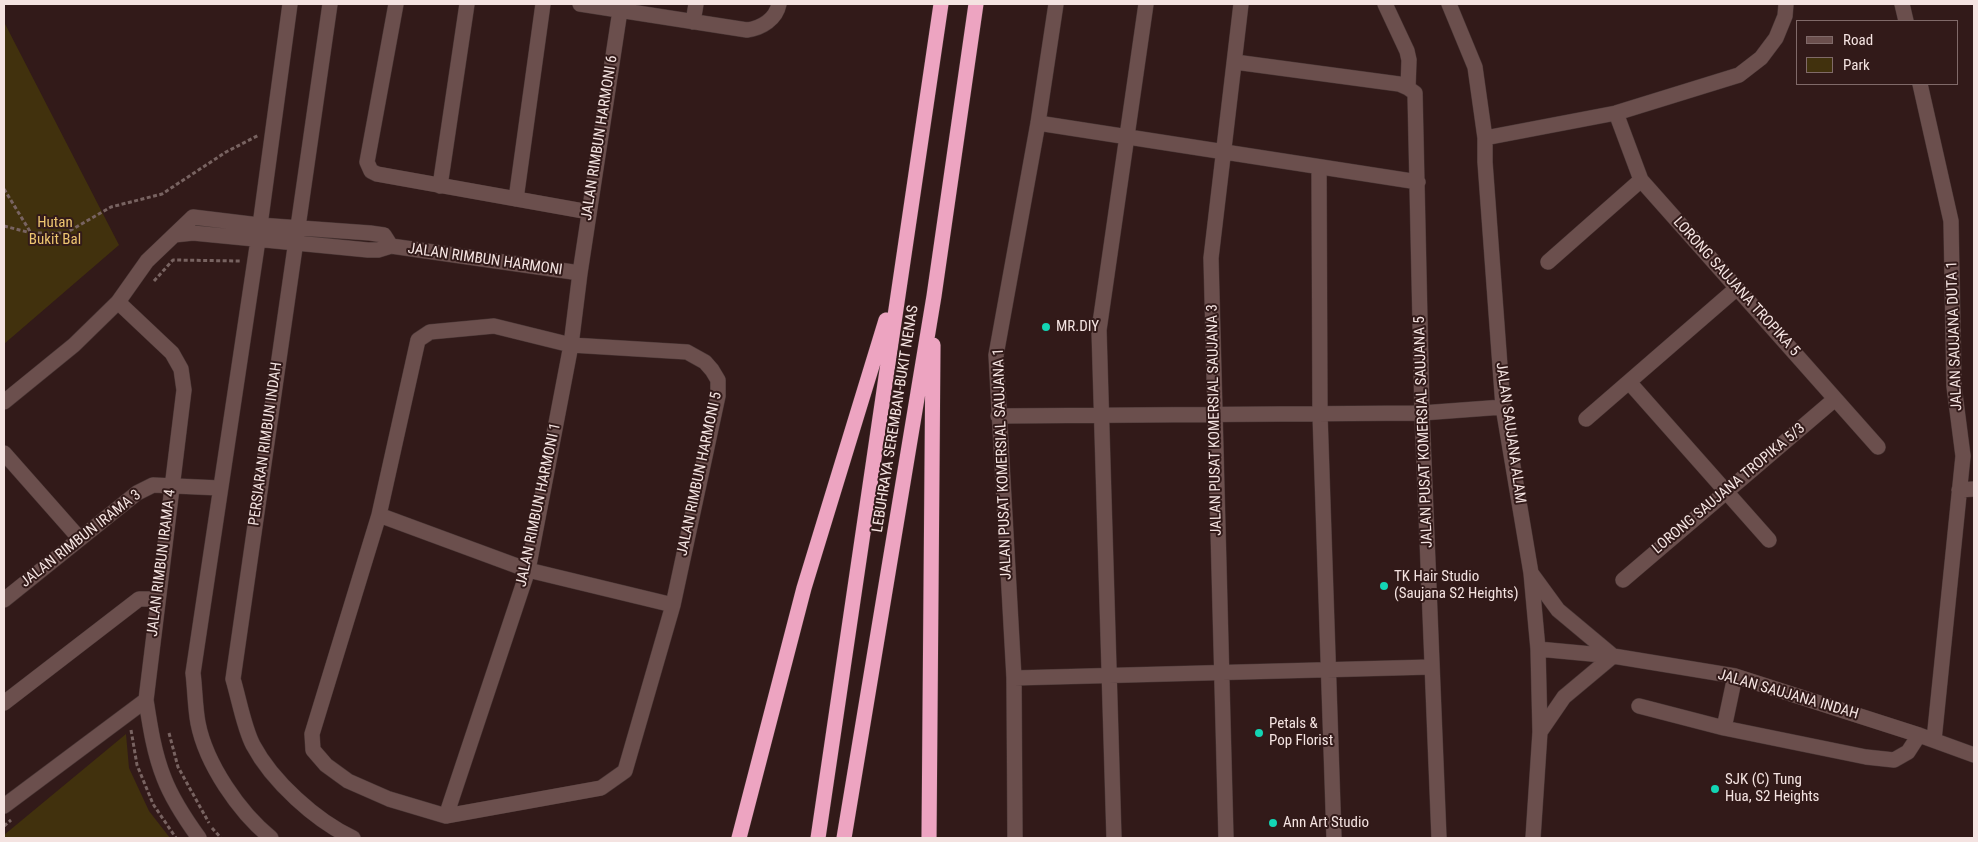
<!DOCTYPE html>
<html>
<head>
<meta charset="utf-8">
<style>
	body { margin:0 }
	#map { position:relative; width:1978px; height:842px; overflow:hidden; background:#321a19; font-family:"Roboto Condensed",sans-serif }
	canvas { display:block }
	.frame { position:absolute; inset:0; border:5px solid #f4e3e1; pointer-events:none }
	.legend { position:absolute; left:1796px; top:20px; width:162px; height:65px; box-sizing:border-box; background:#321a19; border:1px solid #806a69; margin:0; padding:6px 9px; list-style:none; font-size:15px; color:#f4e3e1 }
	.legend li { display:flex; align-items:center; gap:10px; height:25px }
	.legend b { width:25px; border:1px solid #806a69 }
</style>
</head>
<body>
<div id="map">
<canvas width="1978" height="842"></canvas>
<div class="frame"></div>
<ul class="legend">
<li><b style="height:6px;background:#6b4f4d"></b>Road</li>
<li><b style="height:14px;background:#41310d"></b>Park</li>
</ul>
</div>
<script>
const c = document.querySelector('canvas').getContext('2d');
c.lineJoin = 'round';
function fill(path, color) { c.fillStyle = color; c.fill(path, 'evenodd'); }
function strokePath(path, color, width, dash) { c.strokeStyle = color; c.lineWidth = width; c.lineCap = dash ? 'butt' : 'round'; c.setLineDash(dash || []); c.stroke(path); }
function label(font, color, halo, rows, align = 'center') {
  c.font = font + ' "Roboto Condensed",sans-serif'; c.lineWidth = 4; c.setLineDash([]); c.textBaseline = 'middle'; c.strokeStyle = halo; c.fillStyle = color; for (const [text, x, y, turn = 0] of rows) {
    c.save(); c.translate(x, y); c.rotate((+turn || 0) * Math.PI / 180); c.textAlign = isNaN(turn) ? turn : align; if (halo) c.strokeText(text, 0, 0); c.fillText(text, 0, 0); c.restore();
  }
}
fill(new Path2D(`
	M4,22L119,245L4,344Z
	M126,734L129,768L149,811L170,838H4V835Z`), '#41310d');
const minor = new Path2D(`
	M330,4L233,679C239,699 244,728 253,745C272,781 316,821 353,838
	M396,4L367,162L371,171L377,174L589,212
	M580,4L747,30C762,28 776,19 779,4
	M1385,4L1407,51L1409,60L1408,88
	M1449,4L1475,67L1485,138V162L1503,407L1531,573L1538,649L1540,732L1533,838
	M1902,4L1906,21
	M693,22L696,4
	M1235,62L1399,84L1408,88L1415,93L1422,413L1439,838
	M1920,84L1951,221L1954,386L1963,456L1934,740
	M1616,113L1641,180L1878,447
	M1038,123L1418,182
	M1485,138L1616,113L1739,75L1761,58L1776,38L1785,16L1786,4
	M1319,167L1320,414L1334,838
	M440,186L467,4
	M516,199L543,4
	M174,235L193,233L368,250H378L391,246L580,273
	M1548,262L1641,180
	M118,302L172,353L181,369L184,390L146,700C150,726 154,753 164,778C172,799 186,820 199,838
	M494,326L571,345L687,352L705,362L712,370L718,380V396L673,605L625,771L601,788L446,816L389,799L348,781L326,765L313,750L312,734L379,515L418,340L430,332Z
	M1629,382L1769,540
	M4,402L74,345L118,302L147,261L193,217L259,225L370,233L384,235L391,246
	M998,416L1422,413L1503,407
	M1586,419L1737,288
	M4,453L80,539
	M1959,490L1974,489
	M379,515L528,570L673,605
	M1531,573L1558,610L1613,656
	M1623,580L1835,399
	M4,600L137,493L153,485L220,488
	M1538,649L1613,656L1735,676L1919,735L1974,755
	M1014,678L1431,667
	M4,703L139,599H158
	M1639,706L1724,728L1866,757L1894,760L1908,752L1919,735
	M1724,728L1735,676
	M1540,732L1564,697L1613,656
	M4,806L146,700
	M446,816L528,570L571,345L580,273L621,4
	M271,838C239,812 206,764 198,723C195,707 195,689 193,673L258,240L290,4
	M1015,838L1014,678L996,355L1038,123L1056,4
	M1114,838L1099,330L1146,4
	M1226,838L1211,258L1241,4`);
const highway = new Path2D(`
	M739,838L804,588L886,320
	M818,838L941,4
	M844,838L934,296L976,4
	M929,838L933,345`);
strokePath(minor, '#493635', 16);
strokePath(highway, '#493635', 16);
strokePath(new Path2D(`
	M4,189L31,233H66L111,207L162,194L226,152L259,135
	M4,226L31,233
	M154,281L173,260L241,261
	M131,730L137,765L153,804L176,838
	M169,733L178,767L209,823
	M4,826L11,820
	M212,828L221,838`), '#786361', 3, [4, 2.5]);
strokePath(minor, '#6b4f4d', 15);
strokePath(highway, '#eda4c1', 15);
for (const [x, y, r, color] of [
	[1046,327,5,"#13d5b4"],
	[1384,586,5,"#13d5b4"],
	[1259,733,5,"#13d5b4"],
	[1715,789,5,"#13d5b4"],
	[1273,823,5,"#13d5b4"]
]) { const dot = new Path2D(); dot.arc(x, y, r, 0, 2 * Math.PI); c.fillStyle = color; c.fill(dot); strokePath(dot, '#321a19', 2); }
label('15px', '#f4e3e1', '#321a19', [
	["JALAN RIMBUN HARMONI 6",600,138,-81],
	["JALAN RIMBUN HARMONI",485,260,8],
	["LORONG SAUJANA TROPIKA 5",1736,287,48],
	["JALAN SAUJANA DUTA 1",1955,336,-92],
	["LEBUHRAYA SEREMBAN-BUKIT NENAS",896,419,-81],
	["JALAN PUSAT KOMERSIAL SAUJANA 3",1215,420,-91],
	["JALAN PUSAT KOMERSIAL SAUJANA 5",1424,432,-92],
	["JALAN SAUJANA ALAM",1510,433,82],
	["PERSIARAN RIMBUN INDAH",266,444,-82],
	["JALAN PUSAT KOMERSIAL SAUJANA 1",1003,464,-92],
	["JALAN RIMBUN HARMONI 5",700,474,-78],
	["LORONG SAUJANA TROPIKA 5/3",1729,489,-40],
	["JALAN RIMBUN HARMONI 1",539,505,-78],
	["JALAN RIMBUN IRAMA 3",81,539,-38],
	["JALAN RIMBUN IRAMA 4",162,563,-83],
	["JALAN SAUJANA INDAH",1788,695,16]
]);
label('15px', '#edc570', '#321a19', [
	["Hutan",55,223],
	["Bukit Bal",55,240]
]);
label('15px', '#f4e3e1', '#321a19', [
	["MR.DIY",1056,327],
	["TK Hair Studio",1394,577],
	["(Saujana S2 Heights)",1394,594],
	["Petals &",1269,724],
	["Pop Florist",1269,741],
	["SJK (C) Tung",1725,780],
	["Hua, S2 Heights",1725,797],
	["Ann Art Studio",1283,823]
], 'left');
</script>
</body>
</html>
